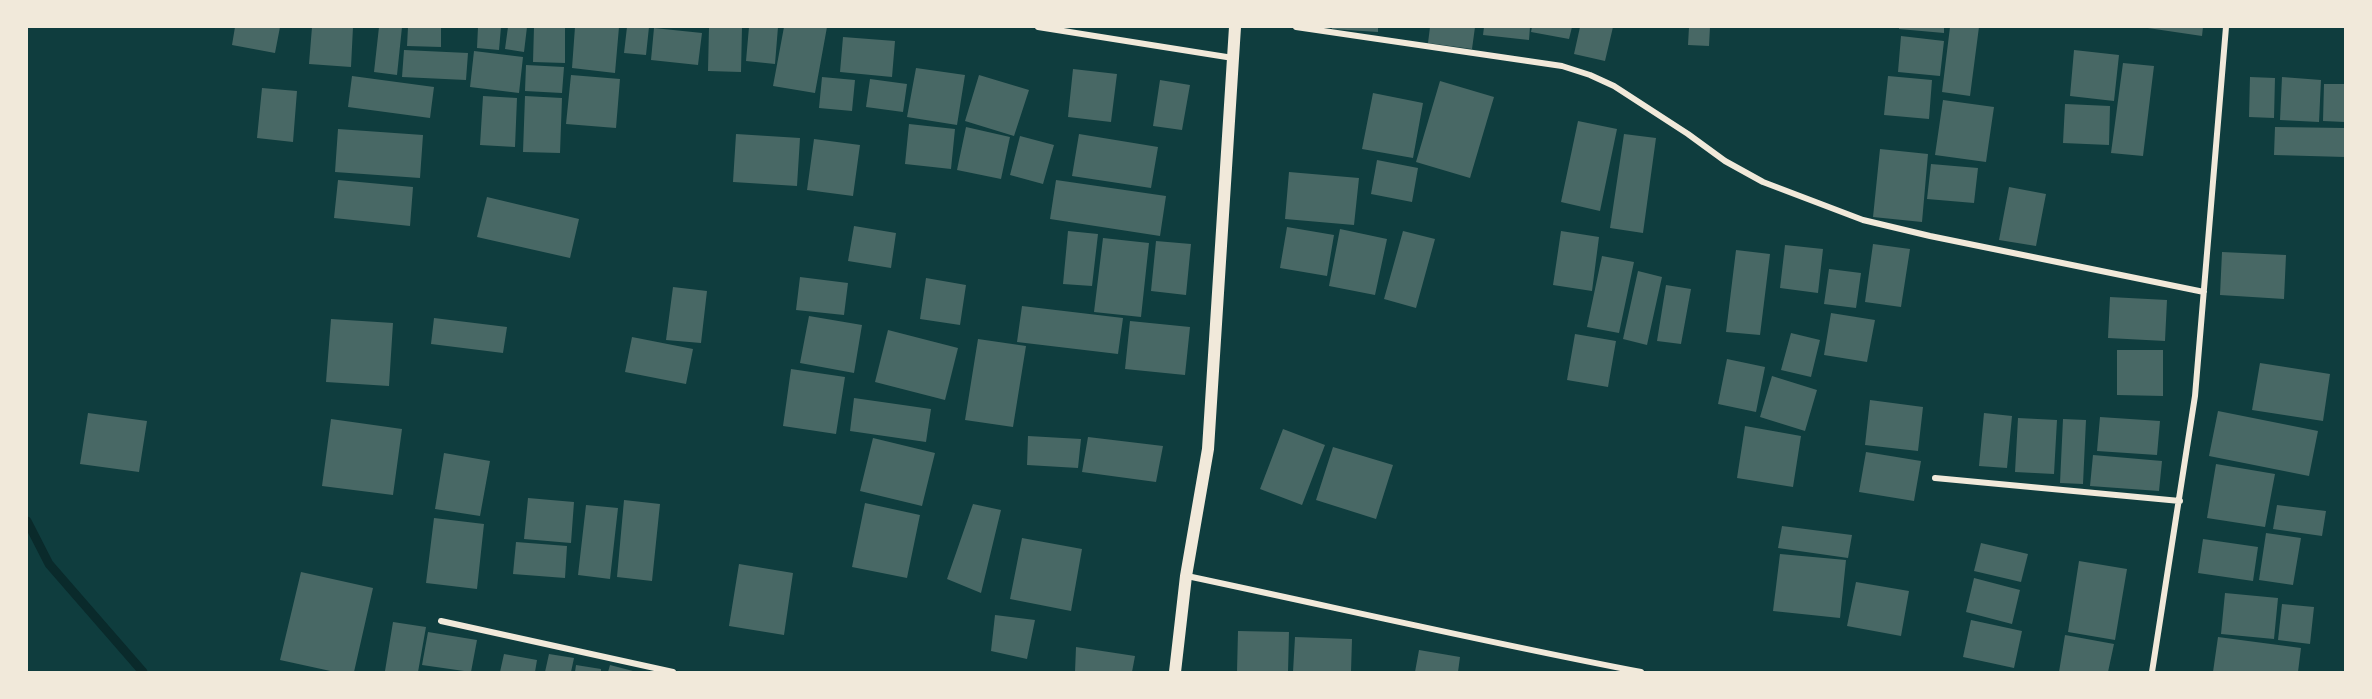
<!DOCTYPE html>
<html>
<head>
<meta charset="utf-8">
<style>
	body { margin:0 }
	#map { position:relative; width:2372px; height:699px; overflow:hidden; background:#0f3d3e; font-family:"Public Sans",sans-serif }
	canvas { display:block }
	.frame { position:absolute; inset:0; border:28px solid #f1e9da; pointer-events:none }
</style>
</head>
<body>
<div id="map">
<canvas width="2372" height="699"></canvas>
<div class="frame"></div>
</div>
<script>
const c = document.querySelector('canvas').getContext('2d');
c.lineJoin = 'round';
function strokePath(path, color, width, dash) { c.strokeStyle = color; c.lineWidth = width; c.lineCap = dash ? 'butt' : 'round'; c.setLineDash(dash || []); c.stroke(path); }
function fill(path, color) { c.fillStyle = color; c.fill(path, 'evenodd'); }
strokePath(new Path2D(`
	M27,521L49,564L143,672`), '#0a2a2b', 9);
fill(new Path2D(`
	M235,27H280L275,53L232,45Z
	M312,27H353L351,67L309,64Z
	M379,27H402L397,75L374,72Z
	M408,27H441V47L407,46Z
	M478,27H501L499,50L477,48Z
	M508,27H527L524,52L505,49Z
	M534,27H565V63L533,62Z
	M575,27H619L615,73L572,68Z
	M627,27H649L646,55L624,53Z
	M709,27H742L741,72L708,71Z
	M749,27H778L775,64L746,61Z
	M784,27H827L815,93L773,86Z
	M1332,27H1378V32L1332,29Z
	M1430,27H1475L1472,49L1428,43Z
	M1484,27H1530L1529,40L1483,35Z
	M1532,27H1572L1569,39L1531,32Z
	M1580,27H1613L1605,61L1574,54Z
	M1689,27H1710L1709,46L1688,45Z
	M1899,27H1944V33L1899,29Z
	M1950,27H1979L1970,96L1942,92Z
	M2141,27H2203L2202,36Z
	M654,28L702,33L698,65L651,60Z
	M1901,36L1944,41L1940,76L1898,72Z
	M843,37L895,41L892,77L840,72Z
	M404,50L468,53L466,80L402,77Z
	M2074,50L2119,55L2114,101L2070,96Z
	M474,51L523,57L519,93L470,87Z
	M2123,63L2154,66L2143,156L2111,153Z
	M526,65L564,67L562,93L525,91Z
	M916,68L965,75L957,125L907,117Z
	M1073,69L1117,74L1111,122L1068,117Z
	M571,75L620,79L616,128L566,124Z
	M979,75L1029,90L1014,136L965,121Z
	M352,76L434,87L430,118L348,107Z
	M1888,76L1932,80L1929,119L1884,115Z
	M822,77L855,80L852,111L819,108Z
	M2250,77L2275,78L2274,118L2249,117Z
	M2282,77L2321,80L2319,122L2280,120Z
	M870,79L907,84L903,112L866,107Z
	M1160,80L1190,85L1182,130L1153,126Z
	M1440,81L1494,97L1470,178L1416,162Z
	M2324,84H2345V122L2323,121Z
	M262,88L297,91L293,142L257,138Z
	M1373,93L1423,103L1413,158L1362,149Z
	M483,96L517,98L515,147L480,145Z
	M525,96L562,98L560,153L523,152Z
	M1943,100L1994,107L1986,162L1935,155Z
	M2065,104L2110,106L2109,145L2063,143Z
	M1578,121L1617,129L1600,211L1561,202Z
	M909,124L955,129L951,169L905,164Z
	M966,127L1010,137L1001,179L957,170Z
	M2275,127L2345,128V157L2274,155Z
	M338,129L423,135L420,178L335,172Z
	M736,134L800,138L797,186L733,182Z
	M1079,134L1158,147L1151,188L1072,176Z
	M1624,134L1656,138L1643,233L1610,228Z
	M1020,136L1054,145L1043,184L1010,175Z
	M814,139L860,145L853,196L807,190Z
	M1880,149L1928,154L1922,222L1873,217Z
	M1377,160L1418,168L1412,202L1371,194Z
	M1931,164L1978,168L1974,203L1927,199Z
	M1289,172L1359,178L1354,225L1285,219Z
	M338,180L413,187L410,226L334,218Z
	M1056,180L1166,196L1160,236L1050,219Z
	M2009,187L2046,194L2036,246L1999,240Z
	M487,197L579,219L570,258L477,237Z
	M854,226L896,233L891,268L848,261Z
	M1287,227L1334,235L1327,276L1280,268Z
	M1340,229L1387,239L1375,295L1329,286Z
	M1068,231L1098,234L1092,286L1063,284Z
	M1403,231L1435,239L1416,308L1384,299Z
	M1561,231L1599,237L1592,291L1553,285Z
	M1103,238L1149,243L1141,317L1094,312Z
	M1156,241L1191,244L1186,295L1151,291Z
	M1873,244L1910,249L1901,307L1865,302Z
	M1785,245L1823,249L1818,293L1780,288Z
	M1736,250L1770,254L1760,335L1726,332Z
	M2222,252L2286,255L2284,299L2220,295Z
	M1602,256L1634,262L1619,333L1587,327Z
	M1829,269L1861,273L1856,308L1824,304Z
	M1638,271L1662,277L1647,345L1623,339Z
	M800,277L848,283L844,315L796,310Z
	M926,278L966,285L960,325L920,319Z
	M1666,285L1691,289L1681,344L1657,341Z
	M673,287L707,291L701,343L666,340Z
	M2110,297L2167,300L2165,341L2108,338Z
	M1022,306L1123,318L1118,354L1017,342Z
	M1831,313L1875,320L1867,362L1824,355Z
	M809,316L862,325L854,373L800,363Z
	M434,318L507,327L503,353L431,344Z
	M331,319L393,323L389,386L326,382Z
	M1130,321L1190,327L1185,375L1125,369Z
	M888,330L958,348L945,400L875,382Z
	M1791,333L1820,340L1811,377L1781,370Z
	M1575,334L1616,341L1608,387L1567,380Z
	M632,337L693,349L686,384L625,372Z
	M978,339L1026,346L1013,427L965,420Z
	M2117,350H2163V396L2117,395Z
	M1727,359L1765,367L1756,412L1718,404Z
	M2260,363L2330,374L2323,421L2252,410Z
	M791,369L845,377L836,434L783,426Z
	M1772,376L1817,390L1805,431L1760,417Z
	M854,398L931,409L926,442L850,431Z
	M1870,400L1923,407L1918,451L1865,445Z
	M2218,411L2318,431L2309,476L2209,456Z
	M88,413L147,421L139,472L80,464Z
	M1984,413L2012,416L2007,468L1979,466Z
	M2100,417L2160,421L2157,455L2097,451Z
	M2018,418L2057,420L2054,474L2015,472Z
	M331,419L402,429L393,495L322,486Z
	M2063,419L2086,420L2083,484L2060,483Z
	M1745,426L1801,436L1793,487L1737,478Z
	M1283,429L1325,445L1302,505L1260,489Z
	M1028,436L1081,439L1078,468L1027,465Z
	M1088,437L1163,446L1156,482L1082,472Z
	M873,438L935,453L922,506L860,491Z
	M1333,447L1393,465L1376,519L1316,500Z
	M1866,452L1921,461L1914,501L1859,492Z
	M444,453L490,461L480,516L435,509Z
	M2093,455L2162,461L2159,491L2090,486Z
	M2216,464L2275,474L2265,527L2207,518Z
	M528,498L574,502L571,543L524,539Z
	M624,500L660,504L652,581L617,577Z
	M865,503L920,515L907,578L852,567Z
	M973,504L1001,510L981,593L947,579Z
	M586,505L618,508L610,579L578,575Z
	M2277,505L2326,511L2322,536L2273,529Z
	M434,518L484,524L477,589L426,583Z
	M1782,526L1852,535L1848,558L1778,548Z
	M2266,533L2301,538L2293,585L2259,580Z
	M1022,538L1082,549L1071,611L1010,599Z
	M2203,539L2258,547L2253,581L2198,573Z
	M516,542L567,546L565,578L513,574Z
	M1981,543L2028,554L2021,582L1974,571Z
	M1780,554L1846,560L1840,618L1773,611Z
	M2079,561L2127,569L2115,640L2068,632Z
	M739,564L793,573L784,635L729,626Z
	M301,572L373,588L354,672H335L280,660Z
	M1974,578L2020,590L2012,624L1966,612Z
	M1856,582L1909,591L1901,636L1847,626Z
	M2225,593L2278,598L2274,639L2221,634Z
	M2282,604L2314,607L2310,644L2278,640Z
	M995,615L1035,620L1027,659L991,651Z
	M1971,620L2022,631L2014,668L1963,657Z
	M393,622L426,627L418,672L385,671Z
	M1238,631L1289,632L1288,672H1237Z
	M428,632L477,640L471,672L422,665Z
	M2065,635L2114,644L2108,672H2059Z
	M1295,637L1352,639L1351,672H1293Z
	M2218,637L2301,648L2298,672H2213Z
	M1076,647L1135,656L1132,672H1075Z
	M1419,650L1460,657L1458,672H1415Z
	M504,654L537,660L535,672H500Z
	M549,654L574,658L571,672H545Z
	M576,665L601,669V672H575Z
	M610,665L633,671V672H608Z`), '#486865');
strokePath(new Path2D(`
	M1038,27L1233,58
	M1296,27L1562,66L1590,75L1614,86L1688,134L1725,161L1763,182L1863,220L1930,236L2204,292
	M1935,478L2180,501
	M1187,576C1338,608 1489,643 1641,672
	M441,621L673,672
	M2152,672L2195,396L2226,27`), '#f1e9da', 6);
strokePath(new Path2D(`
	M1175,672L1186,576L1208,449L1235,27`), '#f1e9da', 12);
</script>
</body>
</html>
